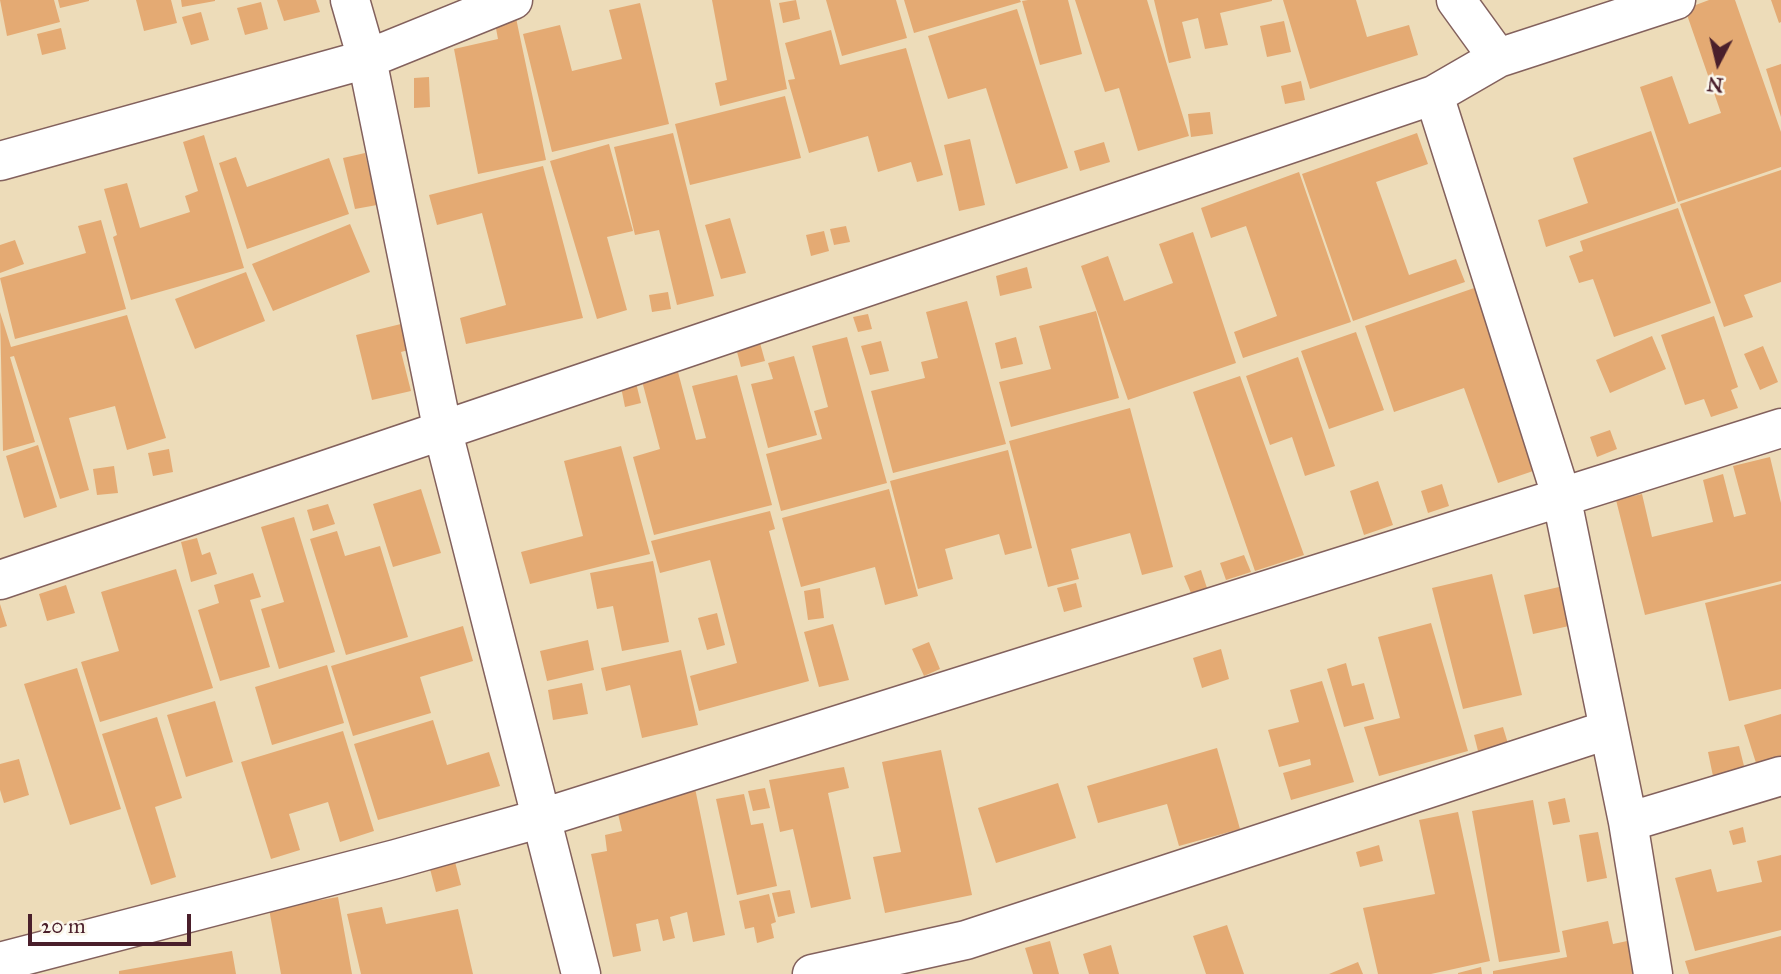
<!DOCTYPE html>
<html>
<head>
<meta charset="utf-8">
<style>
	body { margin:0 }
	#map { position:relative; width:1781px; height:974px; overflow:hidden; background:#eddcb9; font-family:"IM FELL Great Primer",serif }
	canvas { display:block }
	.north { position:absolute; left:1683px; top:28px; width:70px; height:70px; -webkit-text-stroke:5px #fbf7ec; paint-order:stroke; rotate:187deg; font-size:19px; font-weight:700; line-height:28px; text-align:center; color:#4a1f2b }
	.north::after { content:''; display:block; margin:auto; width:24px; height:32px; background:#4a1f2b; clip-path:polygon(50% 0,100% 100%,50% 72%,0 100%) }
	.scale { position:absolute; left:28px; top:914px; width:163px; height:32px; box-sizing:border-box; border:4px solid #4a1f2b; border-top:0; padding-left:9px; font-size:21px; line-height:24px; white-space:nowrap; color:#4a1f2b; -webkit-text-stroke:5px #fbf7ec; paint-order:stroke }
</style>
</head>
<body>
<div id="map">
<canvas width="1781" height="974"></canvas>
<div class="north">N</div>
<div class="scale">20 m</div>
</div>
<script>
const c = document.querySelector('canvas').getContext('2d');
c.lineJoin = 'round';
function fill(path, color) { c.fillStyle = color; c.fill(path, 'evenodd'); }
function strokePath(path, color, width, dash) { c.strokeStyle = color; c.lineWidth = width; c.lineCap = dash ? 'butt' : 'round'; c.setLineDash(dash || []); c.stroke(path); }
fill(new Path2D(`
	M0,0H54L60,22L7,36Z
	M58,0H89V1L60,8Z
	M136,0H171L177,23L144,31Z
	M181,0H215V1L182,7Z
	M277,0H316L320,12L284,21Z
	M712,0H770L787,89L720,106L715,83L727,80Z
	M796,0L800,19L783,23L779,3Z
	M826,0H896L907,38L842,56Z
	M904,0H1020L1021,2L914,33Z
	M1028,0H1068L1082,54L1040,65L1022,1Z
	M1075,0H1147L1189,136L1138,151L1119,88L1105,92Z
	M1154,0H1272V1L1220,13L1228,45L1205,49L1198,18L1182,22L1191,58L1169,63Z
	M1283,0H1356L1367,37L1409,25L1418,55L1310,89Z
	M1709,0H1735L1781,132V167L1678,202L1640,87L1672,76L1689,124L1721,113L1685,9Z
	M1771,0H1781V22L1779,23Z
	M261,2L268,29L245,35L237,8Z
	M640,3L669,124L552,152L523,34L560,25L572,71L622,59L609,10Z
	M1017,9L1068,168L1016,184L986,88L948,99L928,36Z
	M201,12L209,40L191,45L182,17Z
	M516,18L546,160L478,174L454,49L498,39L495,23Z
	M1284,21L1291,52L1267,57L1260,26Z
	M61,28L66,49L42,55L37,34Z
	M831,30L840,65L906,48L943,175L917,182L911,162L878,172L868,136L809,153L788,80L795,79L785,43Z
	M1781,64V117L1766,69Z
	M429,77L430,107L414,108V78Z
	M1301,81L1305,100L1285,104L1281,86Z
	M785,96L801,158L690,185L675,124Z
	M1210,112L1213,134L1191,137L1188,114Z
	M1651,131L1676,203L1546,247L1538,220L1588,203L1573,158Z
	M673,133L714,296L677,305L659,230L635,235L614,147Z
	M1417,133L1428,164L1376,182L1409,275L1456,259L1465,282L1353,321L1302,174Z
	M204,135L244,268L131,300L113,237L117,235L104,189L127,183L140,228L190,212L185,196L198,191L183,142Z
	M970,139L985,205L959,211L944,145Z
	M1104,142L1110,162L1080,171L1074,151Z
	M609,144L633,231L607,237L627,310L597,319L550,161Z
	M365,153L377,205L355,209L343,158Z
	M236,157L247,187L329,158L349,214L247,249L219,163Z
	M543,166L583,318L466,344L460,318L506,305L482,213L437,225L429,195Z
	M1781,170V282L1744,295L1753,317L1724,327L1680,204Z
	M1299,172L1351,322L1243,358L1234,332L1277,316L1246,226L1211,238L1201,208Z
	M1678,208L1711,303L1614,337L1593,279L1579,283L1569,256L1583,251L1580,241Z
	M730,218L746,273L721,279L705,225Z
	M101,220L126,309L15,339L0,278L86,253L78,226Z
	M350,224L370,272L273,311L252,264Z
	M846,226L850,242L834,245L830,229Z
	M824,231L829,251L811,256L806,235Z
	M1193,232L1236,363L1128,400L1081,266L1108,256L1124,301L1173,283L1159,244Z
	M15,240L24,264L0,273V245Z
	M1027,267L1032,288L1000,296L996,276Z
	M246,272L265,321L195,349L175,299Z
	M1477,287L1542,468L1498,483L1464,388L1394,412L1365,326Z
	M668,292L671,309L652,312L649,295Z
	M967,301L1006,444L893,473L871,391L925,378L921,362L938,358L926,312Z
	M1096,311L1119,398L1011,427L999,382L1051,369L1039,326Z
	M0,312L11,347L127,315L166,438L127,450L115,406L69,418L89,490L60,499L14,356L10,357L35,442L3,451Z
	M868,314L872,329L858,332L853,317Z
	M1714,316L1738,387L1731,390L1738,408L1711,417L1704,399L1685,405L1661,335Z
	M405,323L412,349L401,352L411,391L372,400L356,335Z
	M1356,332L1384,410L1329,429L1301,351Z
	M1652,336L1666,369L1610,393L1596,360Z
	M847,337L887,483L781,511L766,454L822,439L814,411L828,407L812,346Z
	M1016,337L1023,364L1001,369L995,343Z
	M881,341L889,371L870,375L861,346Z
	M760,343L765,361L741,367L736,348Z
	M1763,346L1778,382L1760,390L1744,354Z
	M794,356L817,435L768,448L751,384L773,379L768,363Z
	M1298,357L1335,466L1305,476L1292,437L1270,445L1246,376Z
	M678,372L696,440L706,438L692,386L737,375L772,505L654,535L633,457L660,449L642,381Z
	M1240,376L1304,555L1255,571L1193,392Z
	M636,383L641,403L625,407L621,387Z
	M1130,408L1173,567L1142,575L1130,533L1071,549L1079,579L1048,587L1009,441Z
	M1610,430L1617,449L1597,457L1590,437Z
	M38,445L57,507L24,518L6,456Z
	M621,446L650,554L530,584L521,552L583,536L564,461Z
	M169,449L173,472L153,476L148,453Z
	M1008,450L1032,548L1005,555L999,534L945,549L953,579L918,589L890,481Z
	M1770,457L1781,503V581L1645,615L1616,500L1642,494L1652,537L1713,522L1703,480L1723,474L1734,517L1746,514L1733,466Z
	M114,466L118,493L97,495L93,469Z
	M1378,481L1393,525L1364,535L1350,491Z
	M1442,484L1449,506L1428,513L1421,491Z
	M421,489L441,553L393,567L373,504Z
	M889,489L918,596L885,605L875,567L801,587L782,518Z
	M328,504L335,524L313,531L307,510Z
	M770,511L775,529L769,531L809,681L699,711L690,676L737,663L710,560L660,573L651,541Z
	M294,517L335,652L279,669L261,609L284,602L261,527Z
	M337,531L345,556L380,546L408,637L346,655L310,539Z
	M197,538L202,555L210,552L217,574L191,582L181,542Z
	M1244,555L1251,572L1226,580L1220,563Z
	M653,561L669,642L622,651L613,606L597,609L590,573Z
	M176,569L213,688L100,722L81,662L119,651L101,592Z
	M1201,570L1207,588L1191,593L1184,576Z
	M253,573L261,597L250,600L270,667L220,681L198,610L219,603L214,585Z
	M1492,574L1522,695L1463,709L1432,588Z
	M1076,583L1082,607L1064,612L1057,588Z
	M1781,584V689L1729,701L1705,603Z
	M66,585L75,613L47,621L39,594Z
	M1559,587L1569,626L1533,634L1524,595Z
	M820,588L824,618L808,620L804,591Z
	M0,604L7,626L0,628Z
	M717,613L725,645L707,650L698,618Z
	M1431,623L1468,751L1379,776L1364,727L1400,718L1378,637Z
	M833,624L849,680L819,687L804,632Z
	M463,626L473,661L420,677L431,713L353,736L331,666Z
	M588,640L594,670L547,681L540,651Z
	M929,642L940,669L924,676L912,649Z
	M1221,649L1229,679L1202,688L1193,658Z
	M681,650L698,725L642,738L630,685L606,691L601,668Z
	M1346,663L1352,686L1364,683L1374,719L1344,727L1327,669Z
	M327,665L344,723L272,745L255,687Z
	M77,668L121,809L70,825L24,684Z
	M1322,681L1354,782L1291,800L1283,773L1311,765L1310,759L1279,767L1268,730L1299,722L1290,690Z
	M582,683L588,714L553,720L548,690Z
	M215,701L233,762L186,777L167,715Z
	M1781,714V756L1756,763L1744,725Z
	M157,717L182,798L155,807L176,877L151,885L102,734Z
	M433,720L447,765L489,752L500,786L378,820L354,744Z
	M1503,727L1509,747L1479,755L1474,735Z
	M343,731L374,831L340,842L328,802L289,814L300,850L271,859L241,762Z
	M1739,746L1746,774L1714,781L1708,752Z
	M1217,748L1240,829L1179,846L1167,804L1098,823L1087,786Z
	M941,750L972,895L885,913L873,857L901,852L882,762Z
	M19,759L29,795L4,803L0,790V764Z
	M844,767L849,788L828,793L851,899L811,908L793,829L780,832L769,780Z
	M1058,783L1076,838L996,863L978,808Z
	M695,788L725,935L693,942L687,912L670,917L675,938L663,941L658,919L636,924L641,951L613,957L591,854L607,851L605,835L622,831L616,805Z
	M765,788L770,808L753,811L748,791Z
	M744,794L751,825L763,823L777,886L737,895L716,799Z
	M1565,798L1570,822L1553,825L1548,802Z
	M1533,800L1560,952L1499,962L1472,811Z
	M1458,812L1490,961L1431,974H1378L1363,908L1435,894L1419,820Z
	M1743,827L1746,842L1733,845L1729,831Z
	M1598,832L1607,878L1587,882L1579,835Z
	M1379,845L1383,861L1360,867L1356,852Z
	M1781,855V930L1695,951L1675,878L1711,869L1717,892L1762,882L1757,861Z
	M454,858L461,885L436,892L429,865Z
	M790,890L795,913L778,917L772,893Z
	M769,894L776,922L771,924L774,938L757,943L754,927L745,929L739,901Z
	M338,897L352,974H281L269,909Z
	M382,907L386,924L458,909L473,974H361L347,914Z
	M1608,921L1613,944L1632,940L1639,974H1493V971L1567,957L1562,931Z
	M1227,925L1244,974H1206L1193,936Z
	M1781,936V974H1689L1685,961Z
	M1050,941L1059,974H1033L1025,948Z
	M1111,945L1119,974H1089L1083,954Z
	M232,951L236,974H119V971Z
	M1358,962L1363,974H1329Z
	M1481,967L1482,974H1458V973Z`), '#e4aa73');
const minor = new Path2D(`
	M350,0L367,59L443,432L581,974
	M1456,0L1498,58
	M1434,95L1561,495L1628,822L1653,974
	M0,161L367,59L513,0
	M0,580L1434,95L1498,58L1676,0
	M1628,822L1781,776
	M0,962L396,859L542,818L1781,428
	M812,974L966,940L1607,730`);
strokePath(minor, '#83615d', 41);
strokePath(minor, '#fff', 38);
</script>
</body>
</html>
